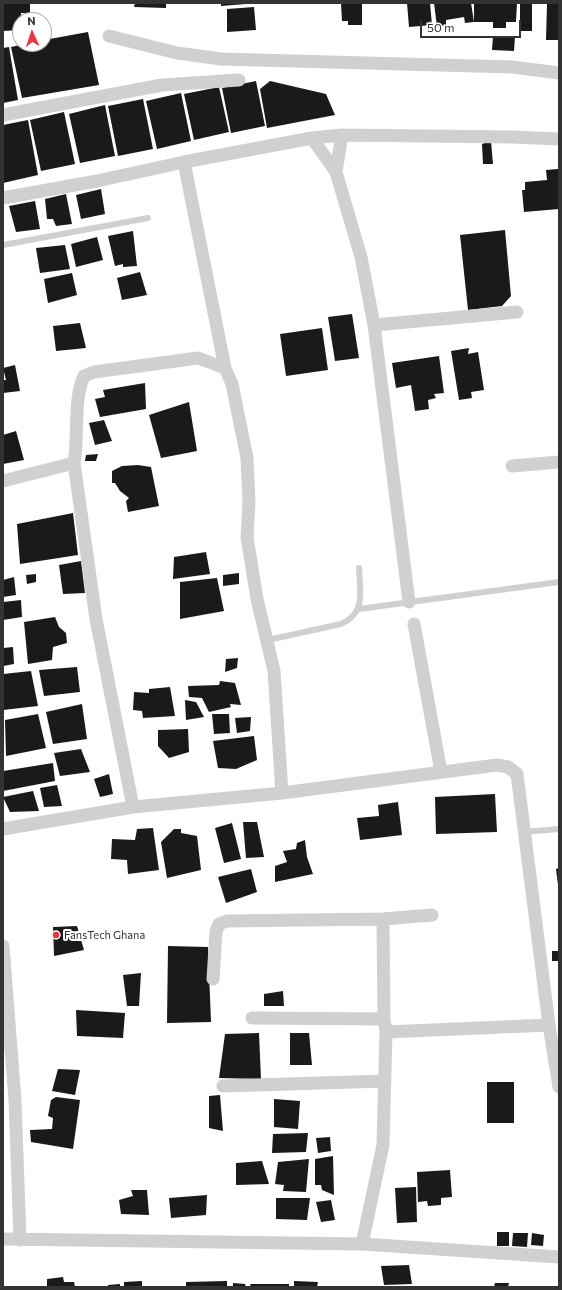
<!DOCTYPE html>
<html>
<head>
<meta charset="utf-8">
<style>
	body { margin:0 }
	#map { position:relative; width:562px; height:1290px; overflow:hidden; background:#fff; font-family:Commissioner,sans-serif }
	canvas { display:block }
	.frame { position:absolute; inset:0; border:4px solid #333; pointer-events:none }
	.north { position:absolute; left:12px; top:12px; width:40px; height:40px; box-sizing:border-box; background:#fff; border:1px solid #adadad; border-radius:50%; rotate:357deg; font-size:11px; font-weight:700; line-height:16px; text-align:center; color:#333 }
	.north::after { content:''; display:block; margin:auto; width:14px; height:18px; background:#e63946; clip-path:polygon(50% 0,100% 100%,50% 72%,0 100%) }
	.scale { position:absolute; left:420px; top:20px; width:101px; height:18px; box-sizing:border-box; border:2px solid #333; border-top:0; padding-left:5px; font-size:12px; line-height:14px; white-space:nowrap; color:#333; -webkit-text-stroke:3px #fff; paint-order:stroke }
</style>
</head>
<body>
<div id="map">
<canvas width="562" height="1290"></canvas>
<div class="frame"></div>
<div class="north">N</div>
<div class="scale">50 m</div>
</div>
<script>
const c = document.querySelector('canvas').getContext('2d');
c.lineJoin = 'round';
function fill(path, color) { c.fillStyle = color; c.fill(path, 'evenodd'); }
function strokePath(path, color, width, dash) { c.strokeStyle = color; c.lineWidth = width; c.lineCap = dash ? 'butt' : 'round'; c.setLineDash(dash || []); c.stroke(path); }
function label(font, color, halo, rows, align = 'center') {
  c.font = font + ' Commissioner,sans-serif'; c.lineWidth = 4; c.setLineDash([]); c.textBaseline = 'middle'; c.strokeStyle = halo; c.fillStyle = color; for (const [text, x, y, turn = 0] of rows) {
    c.save(); c.translate(x, y); c.rotate((+turn || 0) * Math.PI / 180); c.textAlign = isNaN(turn) ? turn : align; if (halo) c.strokeText(text, 0, 0); c.fillText(text, 0, 0); c.restore();
  }
}
fill(new Path2D(`
	M3,3H30V13H21L20,30L3,31Z
	M135,3H166V8L134,7Z
	M221,3H246V4L221,6Z
	M341,3H362V25H348V21H342Z
	M407,3H430L432,25L409,27Z
	M434,3H471L474,22L465,23L464,17L446,20V25L437,27Z
	M474,3H517L516,22H506V28H493V22H474Z
	M520,3H532V31H520Z
	M547,3H559V40H546Z
	M254,7L256,30L227,32V9Z
	M88,32L99,85L22,98L11,47L25,44H44V40Z
	M493,36H515L514,51L492,50Z
	M9,47L18,100L3,103V48Z
	M256,81L265,126L231,133L222,88Z
	M270,81L326,94L335,115L267,128L260,89Z
	M219,87L229,132L194,140L184,94Z
	M181,93L191,141L157,149L146,101Z
	M143,99L153,149L118,156L108,106Z
	M105,105L115,156L80,163L69,114Z
	M64,112L75,164L41,171L30,120Z
	M28,120L38,175L3,183V125Z
	M491,141L493,164H483L482,144Z
	M558,169L559,209L524,212L522,190H525V182L547,180L546,170Z
	M101,189L105,214L81,219L76,195Z
	M66,194L72,224L56,226L53,219H47L45,199Z
	M35,201L40,229L16,232L9,206Z
	M505,230L511,296L502,306L468,310L460,235Z
	M133,231L137,266L123,267V264L115,266L108,236Z
	M97,237L103,260L76,267L71,244Z
	M65,245L70,269L40,273L36,248Z
	M140,272L147,295L122,300L117,278Z
	M72,273L77,295L48,303L44,279Z
	M352,314L359,358L335,361L328,317Z
	M80,323L86,348L56,351L53,326Z
	M322,328L328,370L286,376L280,334Z
	M469,348L468,354L478,352L484,390L471,392L472,398L459,400L451,351Z
	M439,356L444,393L434,394L436,398L428,400L429,409L415,411L411,385L396,388L392,363Z
	M15,365L20,391L3,393V380H6L3,368Z
	M145,383L146,409L100,417L95,399L105,397L103,390Z
	M189,402L197,451L161,458L149,415Z
	M104,420L112,441L95,445L89,423Z
	M16,431L24,460L3,464V435Z
	M98,454L96,461H85L86,455Z
	M138,465L151,467L159,506L128,512L126,501L129,498L120,491L115,483H112V471L122,466Z
	M73,513L78,555L20,564L17,524Z
	M206,552L210,574L173,579L174,557Z
	M81,561L85,593L63,594L59,565Z
	M239,573V584L223,586V575Z
	M36,574V582L27,584L26,575Z
	M14,577L16,595L3,597V580Z
	M217,578L224,611L180,619V582Z
	M21,600L22,617L3,620V602Z
	M55,617L59,627L66,633L67,643L53,647L52,660L28,664L24,622Z
	M13,647L14,664L3,666V648Z
	M238,658L237,668L225,672L226,659Z
	M77,667L80,692L44,696L39,670Z
	M31,671L38,706L3,710V674Z
	M220,681L235,683L241,705L230,704L231,707L209,712L202,698L189,697L188,686L219,685Z
	M170,687L175,716L143,718L142,711L133,710L134,692L149,693V689Z
	M185,700L196,702L204,717L186,720Z
	M82,704L87,739L53,744L46,712Z
	M38,714L46,748L6,756L5,720Z
	M212,714H229L230,733L214,734Z
	M251,717L250,731L237,733L235,718Z
	M188,729L189,752L169,758L158,746V730Z
	M254,736L257,760L236,769L218,768L213,741Z
	M81,749L90,772L60,776L54,753Z
	M53,763L55,781L3,791V771Z
	M109,774L113,794L100,797L94,779Z
	M57,785L62,806L44,807L40,788Z
	M33,791L39,811L10,812L3,797Z
	M495,794L497,832L436,834L435,797Z
	M398,802L402,835L360,840L357,818L379,816L378,805Z
	M243,822H257L264,857L246,858Z
	M232,823L241,859L224,863L215,828Z
	M153,828L159,870L128,874L127,860L111,859L112,839L135,840L137,829Z
	M174,829H181V833L197,836L201,870L167,878L161,842Z
	M305,840L307,857L313,874L275,882V866L287,862L283,851L296,849L297,843Z
	M559,868V885H558L556,869Z
	M251,869L257,892L226,903L218,877Z
	M77,926L84,950L54,956L53,927Z
	M168,946L208,947L211,1022L167,1023Z
	M552,951H559V961H552Z
	M141,973L139,1006H127L123,975Z
	M283,991L284,1006H264V994Z
	M76,1010L125,1013L123,1038L77,1036Z
	M259,1033L261,1079L219,1078L225,1034Z
	M290,1033H309L312,1065H290Z
	M58,1069L80,1070L75,1095L52,1091Z
	M487,1082H514V1123H487Z
	M220,1095L223,1131L209,1128V1096Z
	M56,1097L80,1100L73,1149L31,1142L30,1130L52,1129L53,1118L48,1116L51,1100Z
	M274,1099L300,1101L298,1129L274,1127Z
	M308,1133L306,1152L272,1153L273,1134Z
	M330,1137L331,1151L318,1153L316,1138Z
	M333,1156L334,1195L322,1190L321,1185H315V1159Z
	M309,1159L306,1192L283,1191L284,1185L275,1184L278,1162Z
	M262,1161L269,1184L236,1185V1163Z
	M450,1170L452,1197L441,1198V1205L428,1206L427,1201L418,1202L417,1172Z
	M416,1187L417,1222L397,1223L395,1188Z
	M131,1190H147L149,1215L121,1214L119,1200L133,1196Z
	M207,1195L206,1215L171,1218L169,1198Z
	M276,1198H310L307,1220L276,1219Z
	M331,1200L335,1220L321,1222L316,1202Z
	M497,1232H509V1246H497Z
	M513,1233H528L527,1247L512,1246Z
	M532,1233L544,1235L543,1246L531,1245Z
	M409,1265L412,1284L384,1285L381,1266Z
	M63,1277L64,1282H74L75,1287H47V1279Z
	M142,1281V1287H124V1282Z
	M227,1281V1287H186V1282Z
	M294,1281L318,1282L317,1287H294Z
	M233,1283L245,1284L246,1287H233Z
	M495,1283H509L508,1287H494Z
	M120,1284V1287H108V1285Z
	M250,1284H289V1287H251Z`), '#1a1a1a');
strokePath(new Path2D(`
	M3,245L148,218
	M359,609L559,582
	M268,640L341,624C366,613 360,592 359,568
	M524,832L559,829`), '#d0d0d0', 6);
strokePath(new Path2D(`
	M109,36L177,53L221,59L512,67L559,73
	M3,115L162,85L239,80
	M312,138L336,172L361,257L374,325L409,602
	M184,162L225,368
	M336,172L342,135
	M3,198L97,181L184,162L312,138L342,135L512,137L559,139
	M374,325L517,312
	M512,466L559,462
	M3,481L74,463
	M414,624L441,772
	M133,807L96,619L74,463C79,436 73,400 84,376L94,372L198,358L225,368L232,384L247,458L249,503L247,537L257,599L274,671L282,793
	M3,829L133,807L282,793L497,765L508,767L517,774L549,1025L559,1087
	M3,946L15,1100L20,1240
	M213,979L216,932L219,924L227,921L383,919L432,915
	M252,1018L384,1019
	M386,1032L549,1025
	M223,1086L385,1081
	M3,1239L362,1244L559,1257
	M362,1244L383,1145L386,1032L384,1019L383,919`), '#d0d0d0', 13);
for (const [x, y, r, color] of [
	[56,935,4,"#e63946"]
]) { const dot = new Path2D(); dot.arc(x, y, r, 0, 2 * Math.PI); c.fillStyle = color; c.fill(dot); strokePath(dot, '#fff', 1.5); }
label('11px', '#333', '#fff', [
	["FansTech Ghana",64,935]
], 'left');
</script>
</body>
</html>
